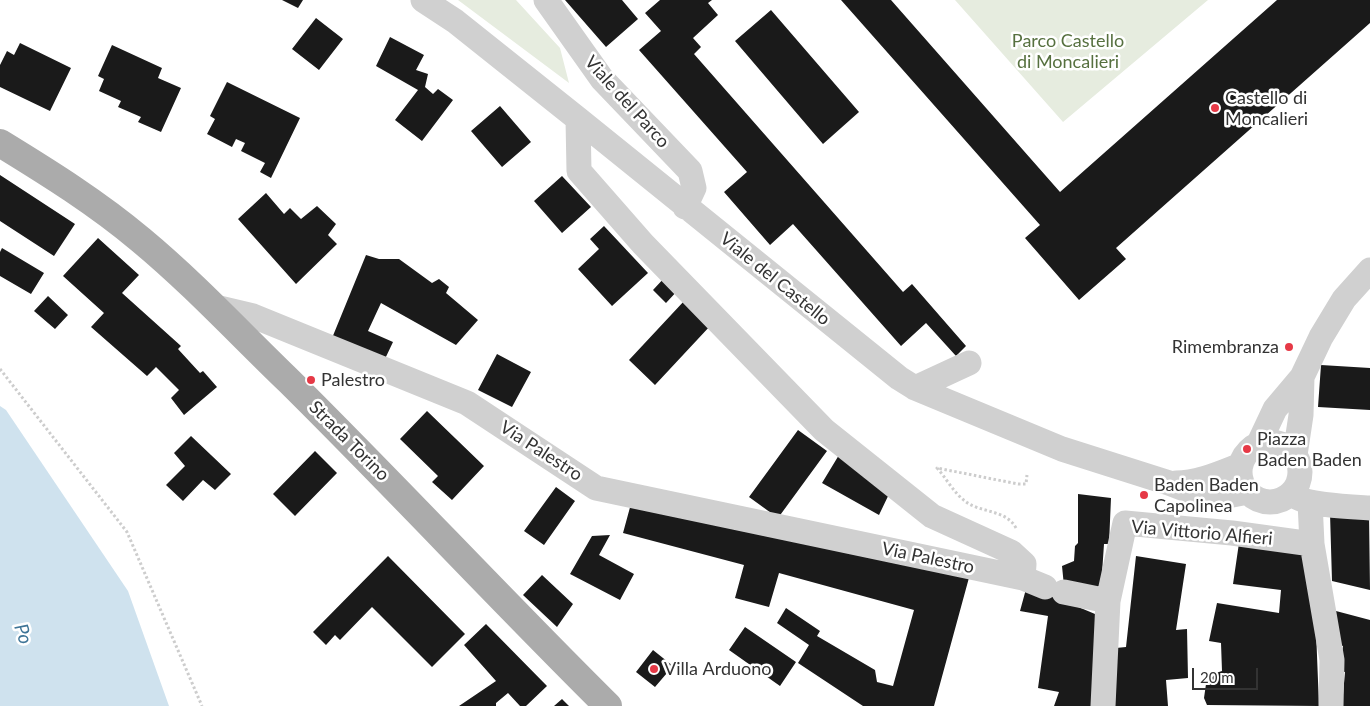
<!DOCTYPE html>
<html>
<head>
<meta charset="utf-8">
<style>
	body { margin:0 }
	#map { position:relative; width:1370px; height:706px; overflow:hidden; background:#fff; font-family:Lato,sans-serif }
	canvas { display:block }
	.scale { position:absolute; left:1192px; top:668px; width:66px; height:22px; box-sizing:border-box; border:2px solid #333; border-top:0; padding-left:6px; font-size:15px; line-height:18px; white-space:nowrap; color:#333; -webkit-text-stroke:4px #fff; paint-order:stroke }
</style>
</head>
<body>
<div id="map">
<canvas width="1370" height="706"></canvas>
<div class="scale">20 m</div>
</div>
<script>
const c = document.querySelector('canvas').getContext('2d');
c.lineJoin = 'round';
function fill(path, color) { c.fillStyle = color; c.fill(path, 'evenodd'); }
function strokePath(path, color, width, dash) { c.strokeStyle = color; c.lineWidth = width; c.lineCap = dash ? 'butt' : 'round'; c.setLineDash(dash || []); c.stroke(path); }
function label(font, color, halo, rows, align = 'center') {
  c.font = font + ' Lato,sans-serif'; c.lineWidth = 5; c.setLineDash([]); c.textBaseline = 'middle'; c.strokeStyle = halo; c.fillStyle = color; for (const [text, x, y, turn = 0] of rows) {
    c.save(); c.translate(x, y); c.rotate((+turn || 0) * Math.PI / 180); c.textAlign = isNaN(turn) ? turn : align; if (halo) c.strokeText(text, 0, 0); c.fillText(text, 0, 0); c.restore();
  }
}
fill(new Path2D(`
	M458,0H516L560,48L569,83Z
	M955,0H1208L1063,122Z`), '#e6ecdf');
fill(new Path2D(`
	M0,406L6,410L128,591L169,706H0Z`), '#cfe2ee');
fill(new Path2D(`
	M282,0H303L298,8Z
	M565,0H622L638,19L606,47Z
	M660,0H712L708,3L718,15L693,38L701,47L694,54L903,292L912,284L966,346L956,356L926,323L901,346L793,224L770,245L724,192L747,172L639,50L661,31L645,13Z
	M841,0H891L1060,192L1277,0H1370V23L1116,248L1126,259L1079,300L1025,238L1040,225Z
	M771,10L859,112L823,144L735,41Z
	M316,18L343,39L319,70L292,49Z
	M390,37L424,55L416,70L428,74L425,87L433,94L438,89L453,100L422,141L395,120L418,90L376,66Z
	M20,43L71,68L50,111L0,87V65L7,51L14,55Z
	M112,45L162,68L158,78L181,88L161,132L138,122L141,117L118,107L121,101L99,91L104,79L98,76Z
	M227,82L300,118L271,178L260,172L265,163L241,151L245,143L236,139L232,147L207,134L215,119L210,116Z
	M500,106L531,142L502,167L471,131Z
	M0,175L75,224L54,256L0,221Z
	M562,176L591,207L562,233L534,201Z
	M266,193L284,214L290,208L301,219L317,206L336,224L328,235L337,244L296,284L238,219Z
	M604,226L648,273L612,306L578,269L599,249L590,239Z
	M98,238L139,275L122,293L181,346L178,349L200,373L203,371L217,387L184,415L171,398L179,390L156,367L147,376L91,327L104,313L63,276Z
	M2,248L44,273L31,294L0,276V252Z
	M366,255L379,259H399L432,283L439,279L449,287L446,293L478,320L456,345L381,303L368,331L393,342L384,361L330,343Z
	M666,276L679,289L666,303L653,290Z
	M48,296L68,315L55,329L34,311Z
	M685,300L711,325L655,385L629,360Z
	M497,354L531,372L512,407L478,390Z
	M1321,365L1370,368V410L1318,407Z
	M427,411L484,466L452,500L432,482L438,476L400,439Z
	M798,430L827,451L778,518L749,497Z
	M191,436L231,474L215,490L203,480L183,501L166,485L185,466L174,453Z
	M842,450L890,492L879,515L822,483Z
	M315,451L337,473L295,516L273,494Z
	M556,487L575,501L544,545L524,531Z
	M1078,494L1111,498L1109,544H1104L1101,588L1064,601L1095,614V706H1054L1059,692L1038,688L1048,616L1020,611L1026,589L1064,586L1062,566L1074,561L1075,546L1078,543Z
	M632,500L970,574L934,706H863L798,663L809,645L777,623L786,608L820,631L817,636L875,670L877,682L893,686L914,610L779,573L769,607L735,598L744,565L623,533Z
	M1330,513L1369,514L1370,590L1332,581Z
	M610,535L599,555L634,574L620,600L570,574L592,536Z
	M1239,543L1313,555L1319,706L1207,705L1204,698L1206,684L1216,673L1222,671L1221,643L1209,641L1217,603L1279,613L1281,590L1233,584Z
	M388,556L465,634L432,667L372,607L340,640L335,635L326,645L313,632Z
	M1136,556L1186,564L1176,630L1187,629L1188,678L1166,680L1168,706H1115L1116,648L1126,647Z
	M542,575L573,604L557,627L523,595Z
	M1336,611L1370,620V706H1342L1345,672L1339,671L1343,646L1333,644Z
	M486,624L547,686L526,706H520L508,693L496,703V706H459L496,681L464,645Z
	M745,627L796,662L780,686L729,650Z
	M653,650L673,666L655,687L636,672Z
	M562,699L569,706H554Z`), '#1a1a1a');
strokePath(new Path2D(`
	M0,369L127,532L202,706
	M1016,528C1006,509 979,513 965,501C954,493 946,478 937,468L1018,484H1026L1027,475`), '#cdcdcd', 3, [2.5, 2.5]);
strokePath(new Path2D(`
	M423,0L455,21L578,119L899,378L915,388L1062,449L1169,483L1195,493L1222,497L1248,492
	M546,0L602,79L690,171L694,188L685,207
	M215,307L253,316L467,403L596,488L1023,578L1024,564L1011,552L932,516L824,430L643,244L579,171L578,119
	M915,388L969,363
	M1240 472a30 30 0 1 1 60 0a30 30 0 1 1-60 0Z
	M1259,443L1275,409L1302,377L1321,337L1344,299L1370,270
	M1295,455L1301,415L1302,377
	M1176,483C1199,483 1220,473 1241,465
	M1295,496C1303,505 1355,507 1370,508
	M1310,502L1312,544L1332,660L1331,706
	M1023,578L1045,587
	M1064,592L1108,601
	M1103,706L1108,601L1125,523L1232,533L1312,544`), '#d0d0d0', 25);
strokePath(new Path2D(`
	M0,143C49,173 97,203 141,240C194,284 240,334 289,381C397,488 500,599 608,706`), '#ababab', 28);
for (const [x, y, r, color] of [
	[1215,108,5,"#e63946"],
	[1289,347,5,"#e63946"],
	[311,380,5,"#e63946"],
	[1247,449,5,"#e63946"],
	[1144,495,5,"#e63946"],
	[654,669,5,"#e63946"]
]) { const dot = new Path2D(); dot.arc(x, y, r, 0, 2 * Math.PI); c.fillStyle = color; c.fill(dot); strokePath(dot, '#fff', 2); }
label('18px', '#56703f', '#fff', [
	["Parco Castello",1068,41],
	["di Moncalieri",1068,62]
]);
label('18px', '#333', '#fff', [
	["Castello di",1225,98],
	["Moncalieri",1225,119],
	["Rimembranza",1279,347,"right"],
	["Palestro",321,380],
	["Piazza",1257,439],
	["Baden Baden",1257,460],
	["Baden Baden",1154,485],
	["Capolinea",1154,506],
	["Villa Arduono",664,669]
], 'left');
label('18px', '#333', '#fff', [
	["Viale del Parco",627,102,48],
	["Viale del Castello",775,279,39],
	["Strada Torino",349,441,45],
	["Via Palestro",541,451,33],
	["Via Vittorio Alfieri",1202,533,5],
	["Via Palestro",928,558,12]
]);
label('italic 19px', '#3f7597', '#fff', [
	["Po",23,634,72]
]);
</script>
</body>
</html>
